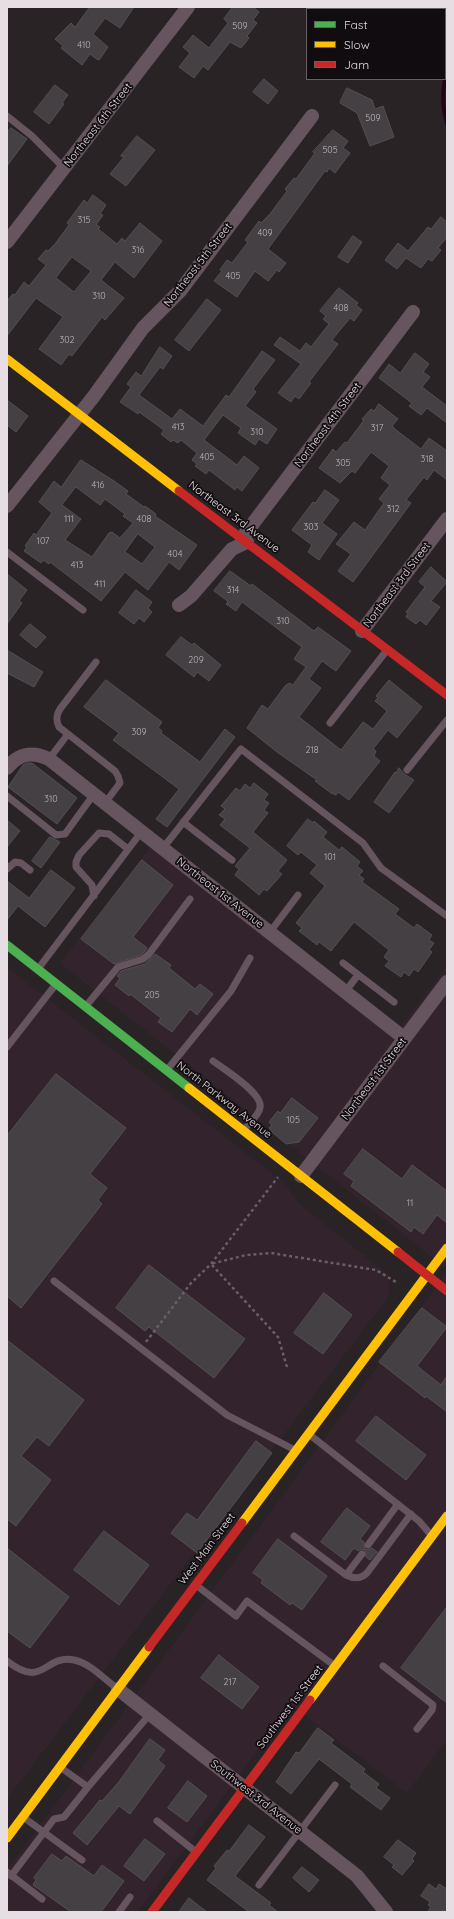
<!DOCTYPE html>
<html>
<head>
<meta charset="utf-8">
<style>
	body { margin:0 }
	#map { position:relative; width:454px; height:1919px; overflow:hidden; background:#292326; font-family:Quicksand,sans-serif }
	canvas { display:block }
	.frame { position:absolute; inset:0; border:8px solid #e6dee2; pointer-events:none }
	.legend { position:absolute; left:306px; top:8px; width:140px; height:72px; box-sizing:border-box; background:#110c0f; border:1px solid #666063; margin:0; padding:5px 7px; list-style:none; font-size:12px; color:#e6dee2 }
	.legend li { display:flex; align-items:center; gap:8px; height:20px }
	.legend b { width:20px; border:1px solid #666063 }
</style>
</head>
<body>
<div id="map">
<canvas width="454" height="1919"></canvas>
<div class="frame"></div>
<ul class="legend">
<li><b style="height:5px;background:#4caf50"></b>Fast</li>
<li><b style="height:5px;background:#ffc107"></b>Slow</li>
<li><b style="height:5px;background:#c62828"></b>Jam</li>
</ul>
</div>
<script>
const c = document.querySelector('canvas').getContext('2d');
c.lineJoin = 'round';
function fill(path, color) { c.fillStyle = color; c.fill(path, 'evenodd'); }
function strokePath(path, color, width, dash) { c.strokeStyle = color; c.lineWidth = width; c.lineCap = dash ? 'butt' : 'round'; c.setLineDash(dash || []); c.stroke(path); }
function label(font, color, halo, rows, align = 'center') {
  c.font = font + ' Quicksand,sans-serif'; c.lineWidth = 3.5; c.setLineDash([]); c.textBaseline = 'middle'; c.strokeStyle = halo; c.fillStyle = color; for (const [text, x, y, turn = 0] of rows) {
    c.save(); c.translate(x, y); c.rotate((+turn || 0) * Math.PI / 180); c.textAlign = isNaN(turn) ? turn : align; if (halo) c.strokeText(text, 0, 0); c.fillText(text, 0, 0); c.restore();
  }
}
fill(new Path2D(`
	M152,845L395,1034L447,966V1269L60,963Z
	M7,967L274,1175L287,1186L298,1203L389,1275V1296L7,1799Z
	M447,1272V1740L407,1793L291,1705L138,1912H7V1870Z`), '#33232c');
strokePath(new Path2D(`
	M406,7V9
	M445,58L447,66
	M445,78L447,68
	M445,79C442,94 442,108 447,123`), '#220317', 4);
const building = new Path2D(`
	M90,7H134L120,28L105,18L93,34L108,47L100,59L98,60L90,54L82,65L61,48L63,46L55,39L71,23L75,27Z
	M233,7H253L259,12L253,20L257,23L247,36L249,38L241,48L230,42L208,70L203,66L194,78L179,67L190,53L183,47L193,35L209,48L228,23L224,19Z
	M264,79L278,91L268,104L253,92Z
	M55,85L68,95L62,103L64,104L49,124L34,112Z
	M347,88L372,100L375,109L383,106L394,137L370,146L357,113L340,103Z
	M11,128L27,139L7,166V133Z
	M333,130L348,141L343,148L350,153L335,173L329,168L327,172L325,171L268,249L286,263L279,272L277,270L268,281L255,271L237,297L214,281L222,271L220,270L227,260L232,263L248,242L245,240L259,221L261,223L270,214L287,191L285,189L294,178L296,179L315,153L313,152Z
	M137,136L155,150L126,186L110,174L124,157L121,156Z
	M93,195L106,205L100,214L103,215L96,225L100,227L98,229L117,244L122,238L125,241L140,223L162,241L134,278L115,262L101,280L124,298L105,320L102,317L72,356L69,354L61,365L39,349L63,317L36,298L7,336V301L13,294L15,295L24,282L29,286L46,265L38,259L46,250L48,251L55,244L69,225L67,223L84,200L87,203ZM72,257L91,271L74,292L56,278Z
	M441,217L447,222V237L438,248L441,250L432,261L428,259L421,268L406,258L397,269L385,260L398,243L408,251L428,227L431,229Z
	M353,236L362,242L348,263L338,257Z
	M339,288L358,303L356,305L362,310L354,321L350,318L332,340L338,344L309,382L311,383L299,399L295,396L291,402L278,393L301,364L274,345L280,337L300,351L306,343L311,347L329,324L323,319L326,316L320,311Z
	M207,299L221,310L189,351L175,340Z
	M160,347L172,356L163,369L160,367L139,395L172,419L180,409L203,426L226,395L229,397L262,351L275,360L253,389L256,392L245,406L277,429L267,444L259,439L255,445L238,433L241,428L223,415L204,440L237,465L244,456L259,468L242,491L237,487L235,490L209,470L206,474L195,466L197,464L192,460L197,453L181,440L178,443L173,440L171,442L161,434L164,430L139,412L138,414L120,402L131,387L127,384L136,372L141,376Z
	M415,353L429,364L423,372L430,377L422,387L447,406V423L427,408L421,415L409,406L412,403L379,378L389,364L400,373Z
	M7,400L28,416L16,432L7,425Z
	M379,404L398,419L392,426L396,430L421,449L429,438L447,451V480L434,470L427,480L424,477L406,500L411,503L353,582L338,571L351,554L336,544L354,522L365,530L384,503L379,499L390,485L381,478L389,466L371,452L355,473L352,471L340,483L319,468L333,449L336,452L345,442L347,443L364,420L362,419L371,409L374,411Z
	M81,460L114,481L128,491L126,494L144,507L145,506L156,514L155,516L197,545L179,570L169,562L148,590L125,572L101,601L50,562L49,564L43,560L41,563L24,551L27,547L25,546L34,533L36,535L52,513L39,502L54,481L61,487ZM76,487L100,505L105,499L125,514L123,516L133,523L120,538L112,532L109,533L92,557L65,540L81,519L62,505ZM138,534L155,547L142,564L125,552Z
	M325,490L339,500L322,523L337,534L319,560L308,552L312,545L292,530L313,502L315,503Z
	M431,567L447,582L431,601L440,607L426,625L420,620L416,624L406,617L408,613L406,612L425,587L419,582Z
	M230,571L251,586L252,584L314,631L318,627L351,651L336,671L322,661L309,679L321,688L299,717L341,750L363,722L373,729L387,711L375,701L378,698L376,696L389,680L422,707L397,738L388,730L373,749L376,751L374,756L380,761L349,800L338,792L336,795L331,793L315,781L317,780L277,752L247,728L262,705L268,709L285,686L289,683L293,685L306,667L294,659L302,647L242,602L236,611L226,604L228,602L225,599L214,591Z
	M7,574L27,590L19,601L22,603L7,624Z
	M136,590L152,602L148,608L152,612L144,622L139,618L134,624L119,613Z
	M30,624L46,637L36,648L20,635Z
	M181,637L192,645L194,643L221,665L209,681L197,672L194,677L166,655Z
	M7,650L43,672L34,687L7,673Z
	M106,680L162,722L158,728L162,731L161,733L200,762L225,729L235,737L167,827L156,819L179,789L113,740L119,733L84,707Z
	M28,763H32L77,798L57,824L8,787L23,765Z
	M399,768L404,774L414,780L389,813L374,802L395,772L396,773Z
	M254,783L268,794L264,800L269,803L264,810L268,813L253,832L287,860L278,871L282,874L267,891L264,889L259,895L235,875L239,869L235,866L250,848L220,825L225,819L219,815L225,809L221,806L236,788L240,791L245,784L250,788Z
	M308,819L313,823L314,821L327,832L323,837L339,850L342,847L360,862L357,866L363,871L359,875L364,879L362,882L399,909L395,914L414,928L417,924L432,935L429,940L434,943L429,950L432,952L418,972L414,969L409,976L404,972L401,977L385,966L389,961L384,957L389,950L354,922L331,951L319,942L317,945L299,931L302,928L296,923L325,886L310,873L317,865L301,852L298,855L287,846Z
	M7,820L20,831L7,847Z
	M50,837L60,842L41,868L32,861Z
	M142,860L173,885L133,937L147,948L145,951L141,955L114,964L81,939Z
	M51,870L75,888L45,927L18,906L7,920V881L29,898Z
	M155,954L171,965L169,968L195,989L200,984L213,994L197,1015L190,1009L172,1032L158,1022L161,1018L130,994L129,996L115,985L120,978L117,976L121,971L145,964Z
	M56,1074L126,1128L90,1174L107,1188L98,1200L102,1204L21,1308L7,1296V1136Z
	M292,1098L318,1118L299,1142L286,1144L272,1132L269,1128L272,1125L269,1122L278,1111L280,1113Z
	M363,1149L402,1179L412,1165L447,1191V1223L437,1215L423,1234L414,1227L411,1232L351,1186L354,1181L344,1174Z
	M149,1265L245,1339L214,1378L149,1327L145,1331L116,1308Z
	M324,1293L352,1315L323,1354L294,1333Z
	M422,1308L447,1327L417,1366L441,1385L447,1376V1412L426,1396L425,1398L379,1362Z
	M7,1340L84,1400L49,1446L37,1437L21,1456L51,1480L16,1526L7,1519Z
	M376,1416L426,1455L406,1480L356,1441Z
	M256,1441L272,1453L197,1553L171,1533L187,1513L197,1520Z
	M347,1508L370,1526L360,1539L364,1542L365,1549L368,1550L372,1548L377,1552L370,1560L366,1557L365,1550L362,1549L358,1551L354,1548L345,1560L321,1542Z
	M104,1531L149,1565L119,1605L74,1570Z
	M278,1539L327,1576L302,1610L292,1603L290,1605L261,1583L263,1580L253,1573Z
	M7,1548L69,1597L30,1648L7,1631Z
	M447,1607V1703L401,1668Z
	M219,1655L259,1687L242,1709L201,1678Z
	M318,1728L334,1740L331,1743L365,1769L363,1772L379,1784L376,1788L390,1798L381,1810L350,1787L352,1784L319,1759L291,1794L276,1782L296,1752L299,1753Z
	M150,1739L165,1750L158,1760L165,1766L130,1814L119,1806L87,1845L73,1833L100,1800L102,1801L118,1783Z
	M188,1781L207,1796L187,1822L168,1808Z
	M249,1825L265,1837L235,1876L271,1903L269,1905L278,1912H249L207,1880L216,1868L214,1866L227,1850L229,1851Z
	M145,1839L165,1854L144,1881L124,1866Z
	M398,1840L416,1853L412,1859L414,1861L402,1875L392,1867L394,1865L384,1857Z
	M52,1854L62,1861L66,1856L94,1876L102,1865L124,1881L101,1912H71L33,1885L36,1880L34,1878Z
	M302,1867L319,1880L309,1892L293,1878Z
	M429,1884L436,1889L439,1884L447,1889V1912L443,1910L441,1912H427L431,1907L428,1905L430,1902L421,1896Z
	M189,1898L207,1912H179Z`);
fill(building, '#454043');
strokePath(building, '#544f51', 1);
strokePath(new Path2D(`
	M146,1342L191,1283L211,1264L278,1177
	M287,1367L278,1337L211,1264L246,1255L271,1253L376,1270L396,1282`), '#6a5f66', 2.5, [3, 3]);
strokePath(new Path2D(`
	M7,116L32,136L64,168
	M7,552L83,610
	M96,662L60,709C56,716 56,720 59,727L115,771L118,776L120,783L105,803
	M330,723L387,650
	M49,759L68,734
	M407,770L447,720
	M7,796L56,835L65,834L94,794
	M183,822L232,860
	M163,848L241,749L363,843L381,868L447,916
	M7,869L15,862L21,863L30,870
	M94,896L92,885L76,867V862L79,855L99,833L109,834L128,849
	M270,932L298,895
	M343,963L394,1002
	M38,969L142,831
	M345,992L358,975
	M86,1006L118,967L143,959L149,954L190,899
	M7,1047L56,984
	M213,1061C224,1069 264,1094 260,1108C259,1115 248,1124 244,1130
	M167,1070L231,991L250,958
	M54,1281L227,1415L295,1450
	M310,1435L419,1521L431,1535
	M294,1536L346,1575C354,1579 361,1579 367,1573L411,1514
	M368,1545L398,1504
	M346,1575L362,1554
	M196,1585L236,1616L247,1601L335,1666
	M7,1661C44,1690 44,1654 74,1660C90,1663 105,1680 118,1689
	M383,1666L433,1705L432,1710L417,1729
	M60,1767L88,1787L150,1714
	M23,1817L82,1860
	M157,1821L196,1852
	M7,1872L42,1899
	M11,1876L54,1819L64,1817L88,1787
	M259,1885L335,1785
	M119,1912L130,1897`), '#66555f', 7);
strokePath(new Path2D(`
	M7,242L188,7
	M7,506L94,396L143,328L180,291L312,116
	M242,538L413,312
	M179,605L191,596L232,549L247,542
	M362,631L447,519
	M7,768C19,753 32,751 49,759L404,1038
	M301,1176L447,982
	M118,1689L357,1876L386,1912`), '#66555f', 14);
strokePath(new Path2D(`
	M7,945L189,1088`), '#4caf50', 9);
strokePath(new Path2D(`
	M7,359L179,491
	M189,1088L398,1252
	M242,1523L447,1248
	M310,1700L447,1516
	M7,1838L149,1647`), '#ffc107', 9);
strokePath(new Path2D(`
	M179,491L447,695
	M398,1252L447,1291
	M149,1647L242,1523
	M152,1912L310,1700`), '#c62828', 9);
label('9px', '#beb6ba', null, [
	["509",240,26],
	["410",84,45],
	["509",373,118],
	["505",330,150],
	["315",84,220],
	["409",265,233],
	["316",138,250],
	["405",233,276],
	["310",99,296],
	["408",341,308],
	["302",67,340],
	["413",178,427],
	["317",377,428],
	["310",257,432],
	["405",207,457],
	["318",427,459],
	["305",343,463],
	["416",98,485],
	["312",393,509],
	["111",69,519],
	["408",144,519],
	["303",311,527],
	["107",43,541],
	["404",175,554],
	["413",77,565],
	["411",100,584],
	["314",233,590],
	["310",283,621],
	["209",196,660],
	["309",139,732],
	["218",312,750],
	["310",51,799],
	["101",330,857],
	["205",152,995],
	["105",293,1120],
	["11",410,1203],
	["217",230,1682]
]);
label('11px', '#e6dee2', '#110c0f', [
	["Northeast 6th Street",98,125,-52],
	["Northeast 5th Street",198,265,-52],
	["Northeast 4th Street",328,425,-53],
	["Northeast 3rd Avenue",234,517,37],
	["Northeast 3rd Street",397,585,-53],
	["Northeast 1st Avenue",220,893,38],
	["Northeast 1st Street",374,1079,-53],
	["North Parkway Avenue",224,1100,38],
	["West Main Street",207,1549,-53],
	["Southwest 1st Street",290,1707,-53],
	["Southwest 3rd Avenue",256,1797,38]
]);
</script>
</body>
</html>
